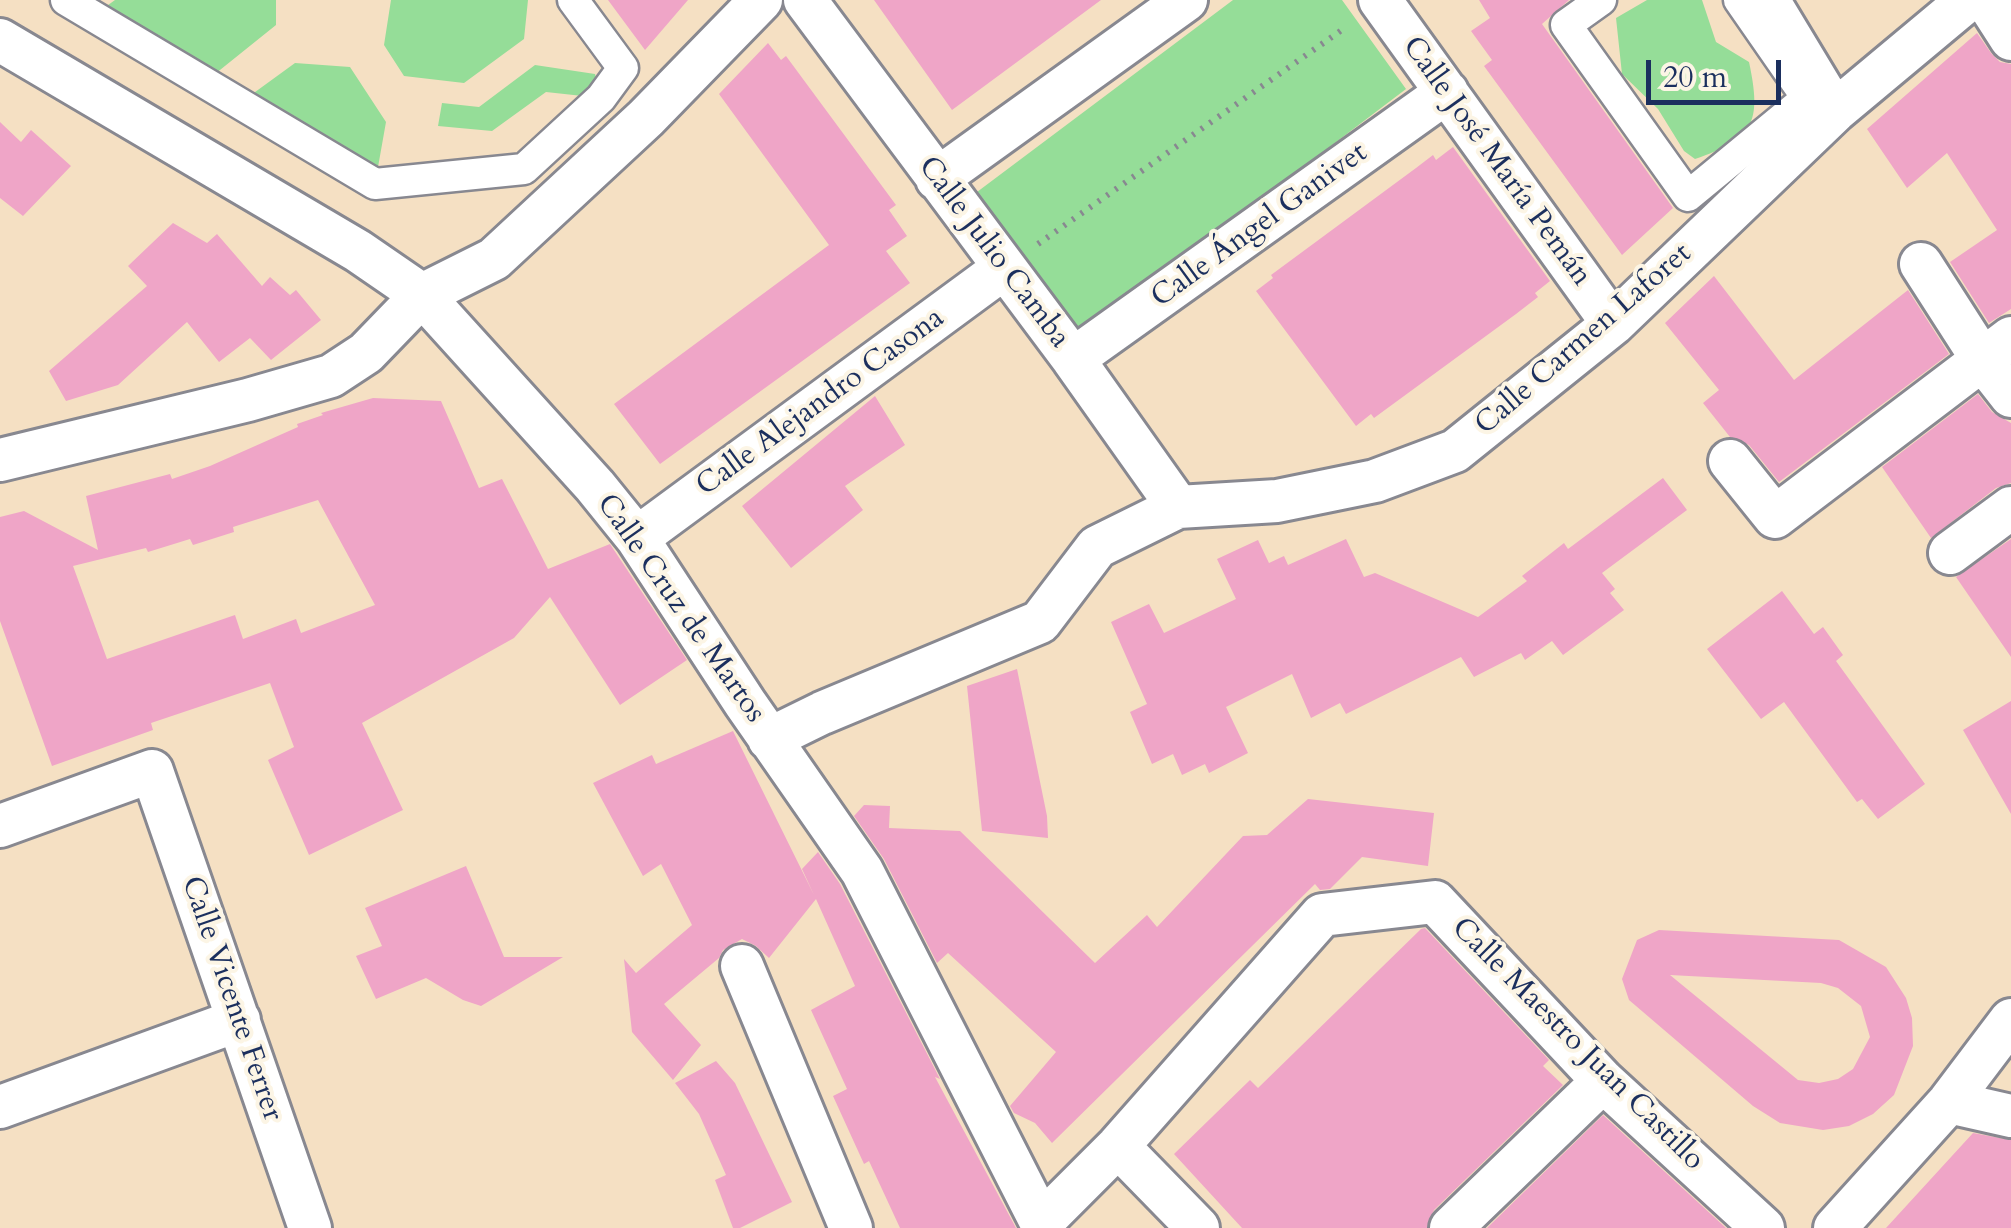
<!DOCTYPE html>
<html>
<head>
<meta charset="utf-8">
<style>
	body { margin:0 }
	#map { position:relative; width:2011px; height:1228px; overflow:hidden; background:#f5e0c3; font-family:Cardo,serif }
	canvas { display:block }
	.scale { position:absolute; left:1646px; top:60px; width:135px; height:45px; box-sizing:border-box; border:5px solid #1b2f5e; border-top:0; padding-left:12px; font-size:30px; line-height:35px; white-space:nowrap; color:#1b2f5e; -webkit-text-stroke:8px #fcf5e5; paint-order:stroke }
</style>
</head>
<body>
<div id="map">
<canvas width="2011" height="1228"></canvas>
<div class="scale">20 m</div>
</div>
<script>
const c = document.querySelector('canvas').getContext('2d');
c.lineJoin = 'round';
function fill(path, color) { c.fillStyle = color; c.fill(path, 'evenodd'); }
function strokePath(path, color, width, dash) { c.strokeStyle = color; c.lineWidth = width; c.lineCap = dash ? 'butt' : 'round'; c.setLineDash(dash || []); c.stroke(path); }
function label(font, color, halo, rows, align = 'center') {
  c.font = font + ' Cardo,serif'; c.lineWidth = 8; c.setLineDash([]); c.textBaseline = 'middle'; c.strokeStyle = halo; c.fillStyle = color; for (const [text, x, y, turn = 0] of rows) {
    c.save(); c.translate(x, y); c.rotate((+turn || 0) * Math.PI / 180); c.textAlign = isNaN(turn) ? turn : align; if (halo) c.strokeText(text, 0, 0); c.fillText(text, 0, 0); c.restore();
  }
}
fill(new Path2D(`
	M115,0H276V25L205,82L93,16Z
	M391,0H528L524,39L464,83L404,76L384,45Z
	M1233,0H1342L1406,89L1082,335L973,195Z
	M1647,0H1702L1716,42L1749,62C1762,123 1754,139 1695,159L1684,151L1658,109L1622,74L1616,18Z
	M295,63L350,67L386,122L375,184L240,103Z
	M535,65L595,74L601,98L546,92L492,131L438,126L442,103L479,107Z`), '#95dd98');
fill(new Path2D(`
	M608,0H688L645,50Z
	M874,0H1101L952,110Z
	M1479,0H1569L1542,24L1673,208L1622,255L1484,66L1492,60L1471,31L1490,18Z
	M1977,33L1991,53L2000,62L2011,64V309L1989,323L1950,262L1997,230L1947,153L1907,188L1867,129Z
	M768,43L781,60L786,56L896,205L889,210L907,236L886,251L910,283L660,464L614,404L829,245L719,94Z
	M0,122L21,142L31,130L71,166L23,216L0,198Z
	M1453,147L1550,281L1535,293L1538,297L1516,314L1374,418L1371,414L1356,426L1256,291L1273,278L1271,275L1416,168L1433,155L1436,160Z
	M173,223L207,243L217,234L262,286L270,277L290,295L296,290L321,320L271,360L250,338L219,362L187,322L118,385L66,401L49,371L147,286L128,266Z
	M1714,276L1794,380L1908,290L1949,354L1779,482L1749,445L1730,437L1703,403L1719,390L1665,323Z
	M1978,394L1992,412L2011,423V483L1996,488L1931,538L1882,467Z
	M875,396L905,445L845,486L863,510L791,568L742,506Z
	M373,398L441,401L479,488L502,479L548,569L610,544L687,660L620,705L550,597L514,638L362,723L403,810L309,855L268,760L294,747L270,683L151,723L153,730L52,766L0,621V517L24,511L98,550L86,496L170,474L172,479L210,466L298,427L297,424L323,415L321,413ZM318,500L375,605L301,633L296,619L243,639L235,615L107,659L73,566L146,548L148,552L190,539L193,545L234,532L233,527Z
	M1663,478L1687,510L1602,573L1615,589L1610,593L1624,610L1563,655L1552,641L1525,660L1521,653L1474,677L1461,657L1346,714L1340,703L1311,718L1292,674L1226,707L1248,753L1209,773L1205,764L1182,775L1173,754L1152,764L1130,712L1147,704L1111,622L1149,604L1164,633L1236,599L1217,559L1258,540L1269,563L1284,556L1288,565L1346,539L1364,577L1375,573L1478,617L1527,581L1522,576L1564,543L1568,549Z
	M2011,539V657L1956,577Z
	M1782,591L1814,634L1823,627L1843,655L1836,661L1925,784L1878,819L1862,799L1857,802L1784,702L1761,719L1707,649Z
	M1017,669L1047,816L1048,838L982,831L967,686Z
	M2011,701V814L1963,730Z
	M733,731L814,895L802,869L818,852L840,884L940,1079L935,1077L1016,1228H900L869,1161L864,1164L833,1096L847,1089L811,1010L855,986L816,899L769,958L756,946L742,939L723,950L719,958L664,1004L701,1045L673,1080L632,1032L624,959L636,973L692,925L661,864L643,876L593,783L652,755L656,764Z
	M1308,799L1434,813L1428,866L1362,857L1330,889L1320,890L1315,884L1052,1143L1035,1123L1014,1113L1010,1106L1056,1052L948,953L937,963L884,859L854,816L864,805L890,806L889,828L960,831L1095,963L1147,915L1157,927L1243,836L1267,835Z
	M466,866L504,957H563L481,1006L463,1000L426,978L376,999L356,956L382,946L365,908Z
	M1425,928L1549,1060L1543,1066L1563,1085L1434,1210L1427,1228H1242L1174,1154L1250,1080L1258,1088L1421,929Z
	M1659,930L1839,940L1886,967L1906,998L1912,1018L1913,1046L1894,1095L1873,1114L1849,1126L1823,1130L1780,1123L1753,1106L1629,1000L1622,979L1637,940ZM1670,975L1821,983L1838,988L1861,1006L1870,1037L1853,1069L1838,1079L1819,1083L1798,1080Z
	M716,1061L735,1083L792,1202L740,1228H733L715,1180L726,1175L699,1114L675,1083Z
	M1603,1115L1726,1228H1487Z
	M1973,1133L2011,1140V1228H1886Z`), '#efa5c7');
const pedestrian = new Path2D(`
	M66,0L375,184L524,169L601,98L623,68L573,0
	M1601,0L1566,25L1688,196L1807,98L1739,0`);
const minor = new Path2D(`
	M805,0L1073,359L1178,507
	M1380,0L1613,324
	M1768,0L1835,111
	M1986,0L2011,39
	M0,40L358,251L422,295L595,486L637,538L745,703L862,871L1044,1228
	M937,179L1186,0
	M1921,264L1982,359L2011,396
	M1073,359L1447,92
	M0,460L248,400L331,376L366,353L422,295L494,259L646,118L761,0
	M1730,461L1775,517L2011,338
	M637,538L1004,268
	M1950,553L2011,508
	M769,739L822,713L1040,622L1097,547L1178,507L1277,501L1375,481L1455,451L1613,324L1835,111L1968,0
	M0,826L152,771L310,1228
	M742,966L851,1228
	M1949,1102L2011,1116
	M0,1107L239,1020
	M1118,1146L1198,1228
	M1041,1223L1118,1146L1322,915L1435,902L1603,1081L1763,1228
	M1451,1228L1603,1081
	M1835,1228L1949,1102L2011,1020`);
strokePath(pedestrian, '#888890', 35);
strokePath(minor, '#888890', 48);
strokePath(new Path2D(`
	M1038,244L1346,27`), '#888890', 6, [2.5, 8]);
strokePath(pedestrian, '#fff', 30);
strokePath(minor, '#fff', 42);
label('30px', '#1b2f5e', '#fcf5e5', [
	["Calle José María Pemán",1496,162,54],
	["Calle Ángel Ganivet",1260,226,-36],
	["Calle Julio Camba",993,253,53],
	["Calle Carmen Laforet",1584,340,-41],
	["Calle Alejandro Casona",821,403,-36],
	["Calle Cruz de Martos",680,609,55],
	["Calle Vicente Ferrer",231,999,71],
	["Calle Maestro Juan Castillo",1577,1045,45]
]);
</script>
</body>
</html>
